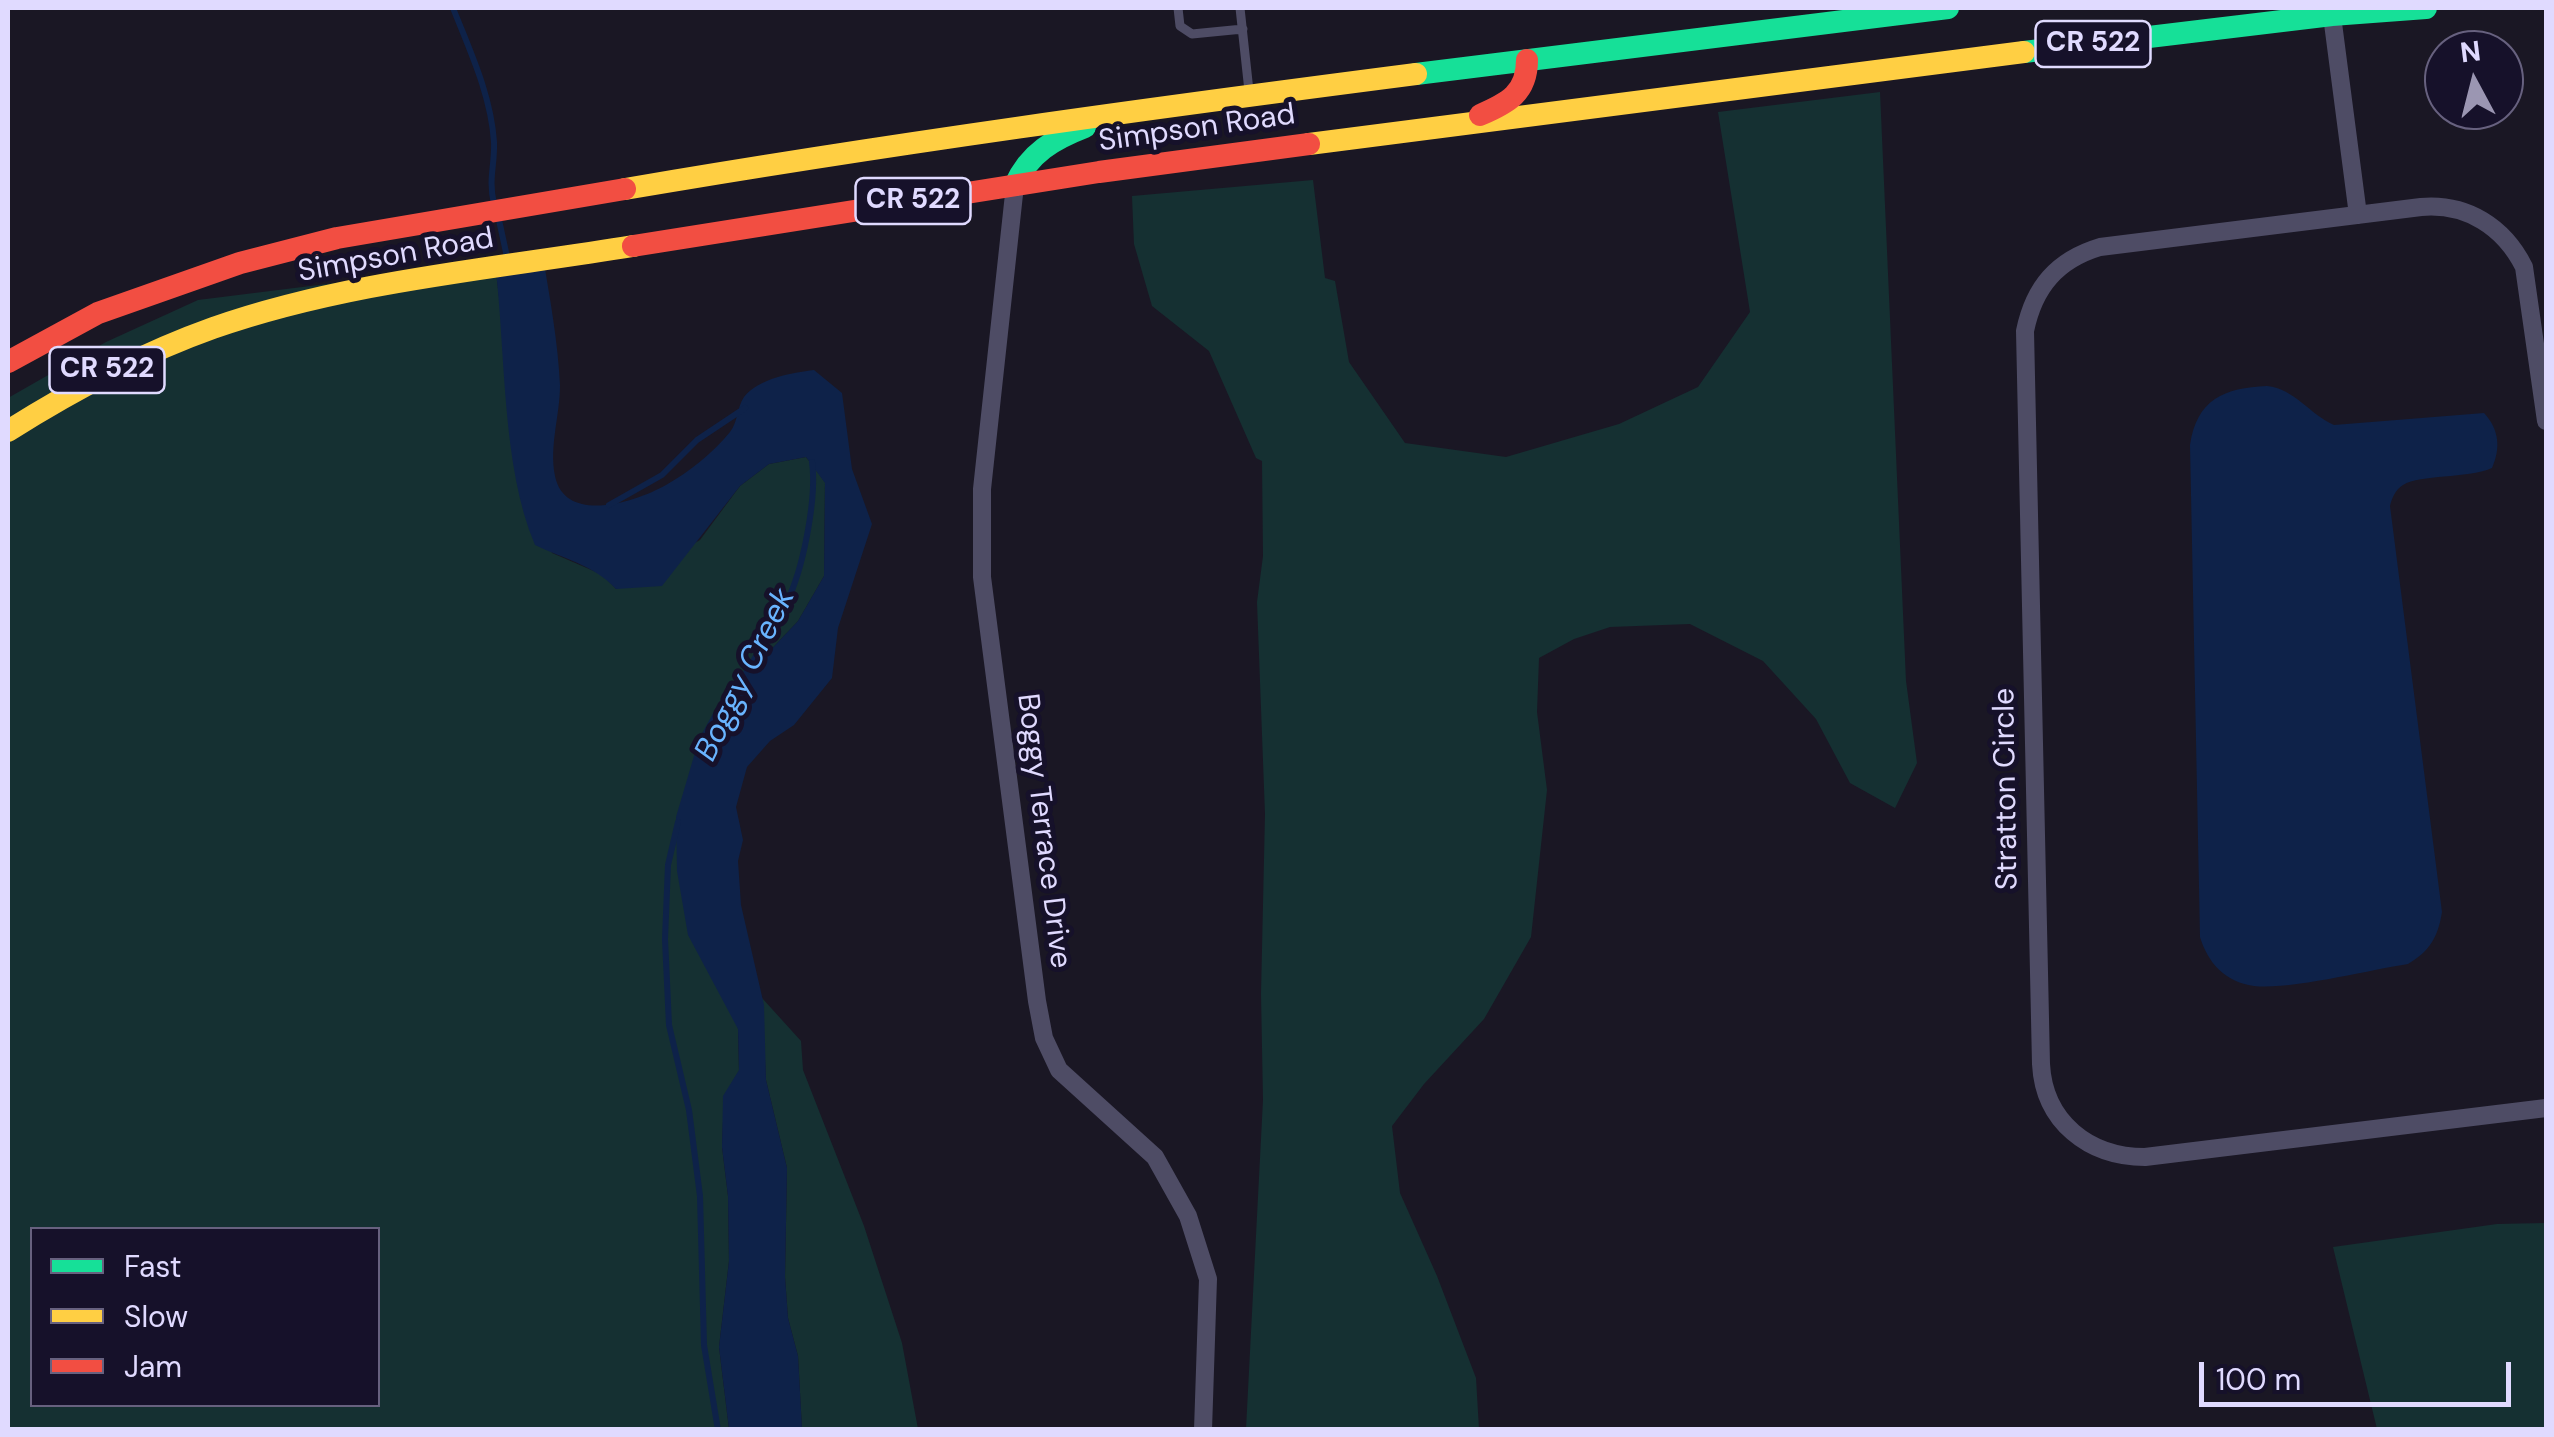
<!DOCTYPE html>
<html>
<head>
<meta charset="utf-8">
<style>
	body { margin:0 }
	#map { position:relative; width:2554px; height:1437px; overflow:hidden; background:#1a1724; font-family:"DM Sans",sans-serif }
	canvas { display:block }
	.frame { position:absolute; inset:0; border:10px solid #e0daff; pointer-events:none }
	.legend { position:absolute; left:30px; top:1227px; width:350px; height:180px; box-sizing:border-box; background:#16112a; border:2px solid #67617f; margin:0; padding:12px 18px; list-style:none; font-size:30px; color:#e0daff }
	.legend li { display:flex; align-items:center; gap:20px; height:50px }
	.legend b { width:50px; border:2px solid #67617f }
	.north { position:absolute; left:2424px; top:30px; width:100px; height:100px; box-sizing:border-box; background:#16112a; border:2px solid #67617f; border-radius:50%; rotate:353deg; font-size:28px; font-weight:700; line-height:40px; text-align:center; color:#e0daff }
	.north::after { content:''; display:block; margin:auto; width:35px; height:45px; background:#9b96b2; clip-path:polygon(50% 0,100% 100%,50% 72%,0 100%) }
	.scale { position:absolute; left:2199px; top:1362px; width:312px; height:45px; box-sizing:border-box; border:5px solid #e0daff; border-top:0; padding-left:12px; font-size:30px; line-height:35px; white-space:nowrap; color:#e0daff; -webkit-text-stroke:8px #16112a; paint-order:stroke }
</style>
</head>
<body>
<div id="map">
<canvas width="2554" height="1437"></canvas>
<div class="frame"></div>
<ul class="legend">
<li><b style="height:12px;background:#16e098"></b>Fast</li>
<li><b style="height:12px;background:#ffcf43"></b>Slow</li>
<li><b style="height:12px;background:#f24e42"></b>Jam</li>
</ul>
<div class="north">N</div>
<div class="scale">100 m</div>
</div>
<script>
const c = document.querySelector('canvas').getContext('2d');
c.lineJoin = 'round';
function fill(path, color) { c.fillStyle = color; c.fill(path, 'evenodd'); }
function strokePath(path, color, width, dash) { c.strokeStyle = color; c.lineWidth = width; c.lineCap = dash ? 'butt' : 'round'; c.setLineDash(dash || []); c.stroke(path); }
function label(font, color, halo, rows, align = 'center') {
  c.font = font + ' "DM Sans",sans-serif'; c.lineWidth = 10; c.setLineDash([]); c.textBaseline = 'middle'; c.strokeStyle = halo; c.fillStyle = color; for (const [text, x, y, turn = 0] of rows) {
    c.save(); c.translate(x, y); c.rotate((+turn || 0) * Math.PI / 180); c.textAlign = isNaN(turn) ? turn : align; if (halo) c.strokeText(text, 0, 0); c.fillText(text, 0, 0); c.restore();
  }
}
fill(new Path2D(`
	M1880,92L1906,681L1917,763L1898,802L1895,808L1850,783L1816,719L1763,661L1690,624L1610,627L1574,639L1539,658L1537,712L1547,790L1531,937L1484,1019L1424,1084L1392,1126L1400,1193L1437,1276L1476,1378L1479,1429H1246L1263,1100L1261,994L1265,814L1257,602L1263,556L1262,461L1256,458L1209,351L1152,306L1134,244L1132,196L1313,180L1325,278L1335,281L1349,362L1405,443L1506,457L1619,424L1698,387L1750,312L1718,112Z
	M495,263L501,314L552,553L603,575L616,589L700,540L740,486L769,464L806,457L825,482L824,576L798,621L716,708L738,1029L739,1071L724,1096L722,1147L728,1196L729,1261L719,1347L729,1429L8,1430V398L106,342L198,300ZM32,1230H378V1404H32Z
	M762,998L801,1041L803,1070L864,1226L902,1343L918,1429H802L798,1356L788,1318L785,1277L787,1168L766,1080Z
	M2546,1223V1429H2377L2333,1247L2497,1224Z`), '#153032');
fill(new Path2D(`
	M543,257C550,299 558,342 560,385C560,416 549,445 555,476C565,525 636,502 666,485C689,472 713,453 730,432C738,422 737,407 744,397C759,378 792,373 814,370L842,393L852,469L872,524L838,628L832,678L794,725L770,741L747,767L736,807L743,840L738,861L741,905L764,1005L766,1080L787,1168L785,1277L788,1318L798,1356L802,1429H729L719,1347L729,1261L728,1196L722,1147L723,1096L739,1070L738,1029L688,935L677,871L676,817L699,739L716,708L798,621L824,576L825,483L806,457L769,464L740,486L662,586L616,589C594,565 564,559 535,545C501,465 506,351 495,263Z
	M2267,386C2295,389 2309,414 2334,425L2484,413C2499,429 2501,448 2492,468C2466,479 2421,474 2403,485C2395,490 2392,498 2390,506L2442,912C2438,937 2430,951 2408,964C2369,970 2290,990 2254,986C2225,982 2208,963 2200,937L2190,445C2197,399 2224,388 2267,386Z`), '#0e2249');
strokePath(new Path2D(`
	M453,8C470,51 491,95 494,142C495,165 488,179 494,204
	M499,220L507,257
	M609,505L662,475L697,440L745,408
	M735,692C753,659 775,629 790,595C804,563 817,496 812,462
	M678,822L668,865L665,939L669,1025L689,1110L700,1196L704,1345L718,1430`), '#0e2249', 6);
strokePath(new Path2D(`
	M1178,8L1180,26L1192,34L1243,29
	M1240,8L1249,91`), '#4e4c65', 9);
strokePath(new Path2D(`
	M2331,8L2358,215
	M1015,185L982,489V577L1037,1001L1044,1038L1059,1070L1155,1157L1188,1216L1208,1279L1203,1430
	M2546,421L2524,267C2504,227 2467,203 2421,207L2100,247C2057,260 2034,287 2025,331L2041,1064C2044,1122 2089,1157 2145,1157L2546,1108`), '#4e4c65', 18);
strokePath(new Path2D(`
	M2024,52L2332,15L2426,8
	M1416,74L1948,8
	M1015,185C1029,153 1054,139 1085,127`), '#16e098', 22);
strokePath(new Path2D(`
	M1309,144L2024,52
	M625,189C888,144 1152,108 1416,74
	M8,431C73,390 140,354 213,328C347,281 493,269 633,246`), '#ffcf43', 22);
strokePath(new Path2D(`
	M1480,115C1508,103 1527,93 1527,60
	M633,246L1099,172L1309,144
	M8,362L98,313L240,263L337,238L625,189`), '#f24e42', 22);
for (const [x, y, w] of [
	[2093,44,115],
	[913,201,115],
	[107,370,115]
]) { const box = new Path2D(); box.roundRect(x - w / 2, y - 23, w, 46, 8); c.fillStyle = '#16112a'; c.fill(box); strokePath(box, '#e0daff', 2.5); }
label('bold 28px', '#e0daff', null, [
	["CR 522",2093,44],
	["CR 522",913,201],
	["CR 522",107,370]
]);
label('30px', '#e0daff', '#16112a', [
	["Simpson Road",1197,129,-8],
	["Simpson Road",396,256,-10],
	["Stratton Circle",2007,789,-91],
	["Boggy Terrace Drive",1043,831,83]
]);
label('italic 32px', '#69b4ff', '#16112a', [
	["Boggy Creek",746,675,-64]
]);
</script>
</body>
</html>
